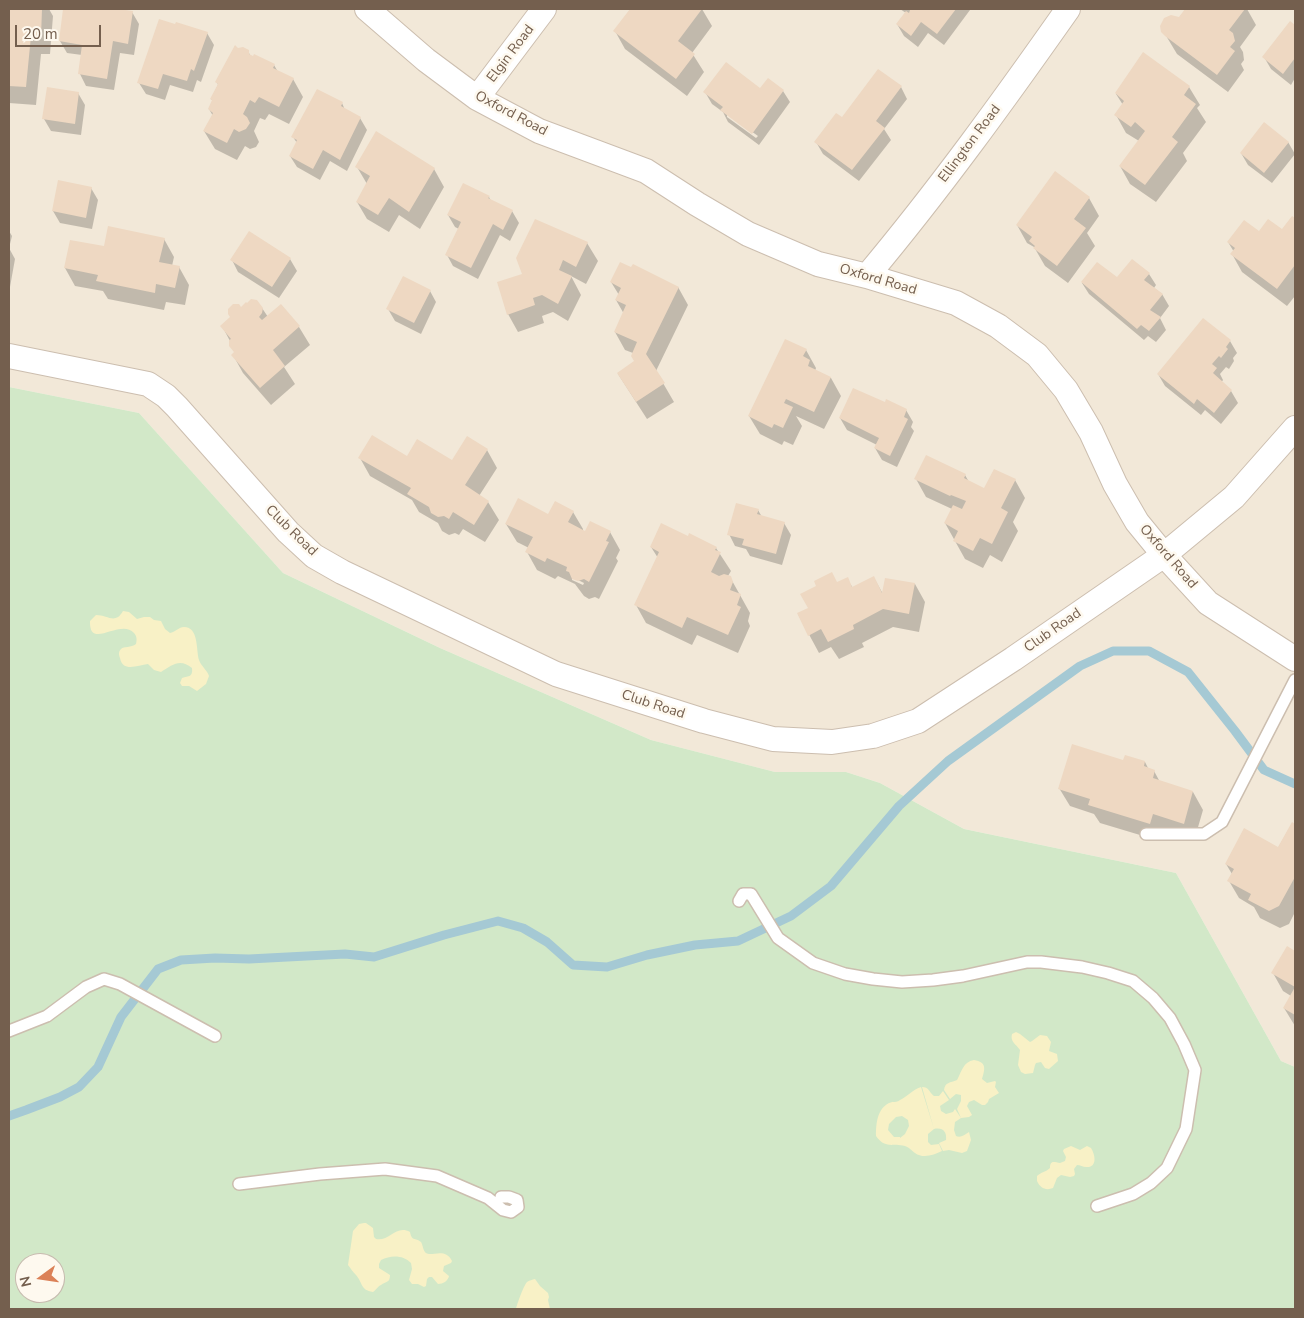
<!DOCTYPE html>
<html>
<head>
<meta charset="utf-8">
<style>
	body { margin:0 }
	#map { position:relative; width:1304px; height:1318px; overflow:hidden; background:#fbf5e9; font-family:"Nunito Sans",sans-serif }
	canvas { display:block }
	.frame { position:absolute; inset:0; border:10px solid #745f4e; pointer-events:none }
	.north { position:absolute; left:15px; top:1253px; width:50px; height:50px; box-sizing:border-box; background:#fef9ef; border:1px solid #c7bbaf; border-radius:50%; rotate:256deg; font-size:14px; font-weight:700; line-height:20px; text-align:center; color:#745f4e }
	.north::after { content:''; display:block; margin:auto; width:18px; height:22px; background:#db8157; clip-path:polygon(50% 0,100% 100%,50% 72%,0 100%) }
	.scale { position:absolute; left:15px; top:25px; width:86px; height:22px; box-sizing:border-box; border:2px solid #745f4e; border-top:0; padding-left:6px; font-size:15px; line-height:18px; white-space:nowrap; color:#745f4e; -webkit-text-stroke:4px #fef9ef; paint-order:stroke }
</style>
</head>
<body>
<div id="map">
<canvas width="1304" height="1318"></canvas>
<div class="frame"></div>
<div class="north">N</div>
<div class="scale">20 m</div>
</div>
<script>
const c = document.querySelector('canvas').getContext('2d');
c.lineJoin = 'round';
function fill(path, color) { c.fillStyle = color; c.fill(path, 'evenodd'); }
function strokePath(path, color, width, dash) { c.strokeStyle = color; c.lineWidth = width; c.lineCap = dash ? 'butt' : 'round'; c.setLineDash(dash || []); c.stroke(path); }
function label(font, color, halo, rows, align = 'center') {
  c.font = font + ' "Nunito Sans",sans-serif'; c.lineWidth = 5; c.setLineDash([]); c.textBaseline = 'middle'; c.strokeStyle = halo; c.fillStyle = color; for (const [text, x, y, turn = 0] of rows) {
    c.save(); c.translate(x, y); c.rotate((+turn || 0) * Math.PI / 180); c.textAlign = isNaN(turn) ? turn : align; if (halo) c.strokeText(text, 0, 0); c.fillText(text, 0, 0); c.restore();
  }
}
fill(new Path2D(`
	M9,9H1295V1067L1281,1061L1176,873L964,829L880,783L846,772H775L651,740L440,648L283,573L139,413L9,387Z`), '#f2e8d8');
fill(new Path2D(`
	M9,387L139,413L283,573L440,648L651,740L775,772H846L880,783L964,829L1176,873L1281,1061L1295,1067V1309H9ZM25,1263H55V1293H25Z`), '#d2e8c8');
fill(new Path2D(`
	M123,611L129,612L137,619L144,617H150L154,620L161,621L165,629L170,633C175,632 179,627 184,627C199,627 196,650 199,660C201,666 207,670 209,676L206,684L197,691L189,686H182L180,683L182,678C189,676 193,677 192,668C180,658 172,665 161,672L154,670L148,664C138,665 123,673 120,658C119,655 118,652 121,649C124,646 131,648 136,644C137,640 137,636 134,633C120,618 89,651 90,621L96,615C108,615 115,625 123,611Z
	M1016,1032L1020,1034L1030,1042L1032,1041L1040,1035L1047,1036L1051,1042L1049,1051L1057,1054L1058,1061L1049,1069L1045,1068L1041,1062L1036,1063L1035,1065L1033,1073L1025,1074L1021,1072L1018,1065L1020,1050C1016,1044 1010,1042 1012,1034Z
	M974,1060C987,1062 985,1069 982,1079L987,1083L995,1081L996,1082L995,1087L999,1093L989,1099L988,1102L985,1105H982L974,1100L969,1102L967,1106L972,1115L969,1117L961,1118L957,1109L961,1101V1095L956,1094L950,1099L944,1090C945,1082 950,1083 957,1080C962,1071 963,1062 974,1060Z
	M921,1087L934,1129L928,1134V1142L931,1145L939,1144L942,1151C934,1155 923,1159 915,1153C911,1150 910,1148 905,1146C893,1143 885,1149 876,1136C876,1124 877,1109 889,1103C894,1101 896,1103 900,1100C908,1096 912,1090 921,1087ZM902,1116L908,1120L909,1126L905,1134L900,1138V1137H894L888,1130L889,1124L896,1117Z
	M922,1087C929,1087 929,1092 934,1096H939L943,1091L949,1100L940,1106L941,1111L946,1114L953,1112L955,1109L961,1118L955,1122L954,1130L956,1136C961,1138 964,1135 969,1132L971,1140L967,1151L962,1153L949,1150L943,1151L939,1143L946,1140C947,1132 943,1127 934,1129Z
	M1071,1146L1080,1150L1087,1146L1091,1148C1095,1154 1098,1168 1086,1167C1083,1167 1080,1165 1077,1165L1074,1169L1075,1174L1074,1176L1070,1177L1061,1175L1057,1178L1053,1188C1046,1191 1040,1188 1037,1181V1176C1041,1172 1046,1172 1050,1168C1050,1160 1054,1162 1060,1163L1065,1161L1066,1157L1063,1151L1064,1149Z
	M364,1223H366L373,1228L374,1237L376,1239C389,1242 396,1224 410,1232C412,1242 415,1237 421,1242C423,1245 423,1251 426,1253C432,1257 445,1247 452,1261L451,1263L444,1266L443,1271L449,1276C448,1281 443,1284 438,1284L432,1277H429L427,1279L426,1286L424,1287L418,1284H412L409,1280L412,1269L411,1263C403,1255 391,1255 381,1260L379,1264V1268L390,1275C390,1283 386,1281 381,1285C378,1286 376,1290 373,1292C360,1290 363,1283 356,1275C353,1272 351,1269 348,1265L353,1231L359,1224Z
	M535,1279L540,1286L548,1293L549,1297L548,1300L550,1309H516C517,1304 524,1285 527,1282C530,1280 532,1280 535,1279Z`), '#f8f1c6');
fill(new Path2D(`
	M9,9H49L53,16L50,54H41L36,105L9,103Z
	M65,9H112L132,12L139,24L134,55L120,53L114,90L86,86L80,74L82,55L67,53L60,41Z
	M631,9H702L712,26L692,53L704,72L687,96L625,49L615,31Z
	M900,9H969L970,10L944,45L928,33L918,47L904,36L897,24L906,13Z
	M1186,9H1247L1256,25L1240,47L1243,52L1244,60L1241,64L1244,70L1228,92L1177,54L1162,29L1179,18Z
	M1290,23L1295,27V78L1291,85L1271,69L1264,57Z
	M207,33L214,45L201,82L197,80L193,92L170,85L165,100L146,94L139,83Z
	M238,49L248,51L251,57L274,65L278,72L293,79L303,97L289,124L269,114L265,120L260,118L254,131L259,142L256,147L250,149L245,146L237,160L215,149L204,131L213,116L209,109L213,101L211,99L218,85L217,82Z
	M901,87L907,99L884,129L891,140L859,181L823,154L816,142L842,119Z
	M1189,87L1200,105L1197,108L1206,122L1183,153L1187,161L1156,202L1130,184L1120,166L1139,141L1126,133L1116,115L1123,105L1116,94Z
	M760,89L783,91L790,102L759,145L728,122L723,112L712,104L705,92ZM727,114L758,136L756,138L727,117Z
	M78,93L85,105L81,135L51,131L44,119Z
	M342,103L345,110L360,118L367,130L347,171L330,161L320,180L297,167L290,156L297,143L293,137Z
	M1288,142L1295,154L1272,183L1248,165L1241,153Z
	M357,167L434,169L444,187L420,229L399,215L389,232L367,219L357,202L367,184Z
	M91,188L98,200L92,229L60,223L53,211Z
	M489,197L491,201L512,211L519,223L510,241L500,235L478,279L453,266L447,255L459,229L455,227L448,215Z
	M1089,198L1099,216L1087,233L1095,246L1068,283L1045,266L1034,247L1027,243L1017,225Z
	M1292,218L1295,220V296L1287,306L1242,272L1232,254L1234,252L1228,242L1259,233L1283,231Z
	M9,231L12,236L9,248L15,259L10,287H9Z
	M164,239L174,257L172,266L179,267L189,285L185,305L166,302L164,310L108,299L103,291L75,286L65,268Z
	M587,243L598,261L586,284L571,276L581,295L568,321L553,312L542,316L544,323L518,332L508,314L524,275Z
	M290,259L297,271L279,298L238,272L232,260Z
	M1149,274L1156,285L1154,288L1162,294L1169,306L1160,318L1166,330L1156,342L1148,336L1144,340L1089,294L1082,283L1117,279Z
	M611,282L678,287L688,305L656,371L674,402L647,419L618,374L635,362L633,353L625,350L615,332L624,314L616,300L619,295Z
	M430,291L436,302L421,334L395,321L388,309Z
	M281,305L299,327L310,345L284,367L295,384L271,405L243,373L233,355L235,353L230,345V341L222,326L241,309L262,308L268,317Z
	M1203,320L1230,341L1237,353L1233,358L1234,361L1229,369L1226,367L1220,374L1223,380L1221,383L1231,391L1238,403L1221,424L1205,410L1201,415L1165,386L1158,374Z
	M806,350L816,368L815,371L831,378L841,396L824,429L796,416L802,426L793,445L784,441L782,445L760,434L749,416Z
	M885,404L906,410L913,422L911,427L914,431L897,467L882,460L875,448L877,445L847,430L840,418Z
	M487,450L497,468L479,496L488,502L499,520L485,542L463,529L459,535L455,533L449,535L442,531L438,523L419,512L412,500L370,476L360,458L407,457L453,461Z
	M965,475L969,482L985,490L1015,480L1025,498L1013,522L1018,531L1002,562L990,555L983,568L965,559L945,523L952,509L926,497L916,479Z
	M758,510L762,517L784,523L791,535L782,565L750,556L746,549L735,546L729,534Z
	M573,512L583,529V531L610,532L620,550L616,558L618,561L599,599L595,597L589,599L584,596L575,584L558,576L555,579L537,570L527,552L529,548L517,542L506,524L549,515ZM572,577L584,583L583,585L572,580Z
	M651,547L716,548L731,571L728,576L730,577L750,613L748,621L750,626L738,653L697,635L692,645L646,623L636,605L658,558Z
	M874,578L883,594L915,584L925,602L919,632L893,627L862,643L864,647L839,659L831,647L819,653L798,614L809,609L838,584L847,579L853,588Z
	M1124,762H1145L1149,770L1154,771L1160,782L1193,792L1203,810L1194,841L1163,831L1160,841L1100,823L1094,814L1070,806L1059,788Z
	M1292,824L1295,826V912L1289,924L1280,928L1260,918L1254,907L1239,898L1229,881L1232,874L1226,864L1278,848Z
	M1287,948L1295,952V1026L1284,1008L1291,996L1283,991L1273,973Z`), '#0003');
strokePath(new Path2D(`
	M9,1116L26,1110L60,1097L79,1087L98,1067L121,1017L158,969L181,960L215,958L249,959L345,954L374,957L444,935L498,921L523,928L547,942L573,965L607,967L647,955L695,945L738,941L791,916L831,886L899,806L948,761L1080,666L1113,651H1149L1188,672L1235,731L1264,770L1295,784`), '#a5c9d4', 9);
fill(new Path2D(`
	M9,9H42L41,37L31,36L26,87L9,86Z
	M63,9H119L133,11L128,44L113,41L107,79L78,74L82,45L59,41Z
	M630,9H702L678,41L695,54L676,79L613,31Z
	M908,9H956L937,34L921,22L911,36L896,24L906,11L909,13L910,10Z
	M1185,9H1245L1229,30L1233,33L1235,41L1230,47L1235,51L1217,75L1165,36L1161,32L1160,26L1164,18L1171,15L1179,17Z
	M159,19L175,24L176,22L208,32L194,71L191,69L187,81L163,74L158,89L137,83Z
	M1290,21L1295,25V58L1283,74L1262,57Z
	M235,45L238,48L243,47L249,50V54L253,56L254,54L275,64L273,68L294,78L279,107L259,97L255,103L250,100L243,114L247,117L250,123L246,129L239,132L234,129L227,143L203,131L213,113L208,109L212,100L210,99L218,84L215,82Z
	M1143,52L1190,86L1184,95L1196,104L1172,137L1178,142L1145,185L1119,166L1145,131L1135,122L1131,127L1114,115L1124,101L1115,93Z
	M726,62L760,88L768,78L784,90L752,134L720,110L723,107L703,92Z
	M878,69L902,86L876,121L885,128L852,170L814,142L836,113L842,117Z
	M47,87L79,92L75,124L42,119Z
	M317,89L343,102L341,106L361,117L340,160L323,150L313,169L289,156L297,140L291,137Z
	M1264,122L1289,142L1264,173L1240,153Z
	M376,131L435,168L409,212L389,198L378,215L356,202L370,176L355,167Z
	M1055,171L1090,197L1074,219L1086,228L1057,266L1033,248L1035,246L1029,241L1032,237L1016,225Z
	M58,180L92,187L86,218L52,211Z
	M463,183L490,196L488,198L513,210L503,230L493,224L471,268L445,255L461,222L447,215Z
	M1292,216L1295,218V265L1277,289L1230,254L1235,248L1227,242L1244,220L1259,231L1268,219L1282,229Z
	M535,219L588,242L576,267L563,260L559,270L572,276L558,304L542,295L533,298L535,305L507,315L497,282L522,274L516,258Z
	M108,226L165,238L159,262L180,266L175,288L156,284L155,293L96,281L98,275L64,268L70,240L104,246Z
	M249,231L291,258L272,287L230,260Z
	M1132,259L1150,273L1144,280L1163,294L1150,310L1161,317L1149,331L1141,325L1137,329L1081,282L1097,262L1117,277Z
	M620,262L631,267L633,264L679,287L646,354L665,383L636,402L617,373L634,361L631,356L637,342L614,332L626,305L615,300L621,288L610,282Z
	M403,276L431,290L414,323L386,309Z
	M251,299L257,300L263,308L262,313L259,317L262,320L281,304L300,326L273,350L285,366L260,388L231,355L234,352L229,346V340L231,339L220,326L230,317L228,314V309L233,304H239L241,307L246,302L247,303Z
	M1203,318L1231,340L1226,347L1228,349L1221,358L1219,356L1212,364L1217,368L1213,373L1232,390L1214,413L1197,399L1194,404L1157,374Z
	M785,339L807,349L803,356L810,360L808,366L831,377L814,412L786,399L784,403L793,407L783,428L774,424L772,428L748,416Z
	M853,388L885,402L886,399L907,409L904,417L908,419L890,456L874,448L879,438L839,418Z
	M372,435L407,456L417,439L452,460L467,436L488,449L465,485L489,501L474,525L453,512L449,519L444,516L438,517L431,513L429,507L407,494L411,488L358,458Z
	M926,455L966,474L964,478L984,488L994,469L1016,479L1001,508L1008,512L992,544L980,538L973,551L953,541L958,531L944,523L953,505L962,509L966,501L951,495L950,496L914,479Z
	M518,498L548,514L555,501L574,511L568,522L585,531L590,521L611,531L606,541L609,542L589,582L584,579L578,581L572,579L569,572L566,571L567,567L547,558L545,562L525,552L533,537L505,524Z
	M736,503L759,509L757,514L785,522L776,554L742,545L744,539L727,535Z
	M661,523L688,536L689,533L717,547L715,550L721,552L711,572L719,576L724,574L731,576L733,582L730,590L741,594L737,605L741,607L728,635L687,617L682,628L634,605L659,552L650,547Z
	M832,572L837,582L848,577L852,587L874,576L882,593L885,578L915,583L909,614L883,609L853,625L854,629L828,642L821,629L808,636L797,613L808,608L800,594L816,586L814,581Z
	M1072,744L1123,760L1125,755L1145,761L1144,766L1155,770L1153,778L1193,791L1184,824L1153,814L1150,824L1088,805L1090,799L1058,789Z
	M1292,822L1295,824V877L1279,906L1269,911L1248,900L1251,894L1227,881L1234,869L1225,864L1244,828L1278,847Z
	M1287,946L1295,951V1015L1283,1008L1295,987L1271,973Z`), '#eed8c2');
const service = new Path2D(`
	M1146,834H1204L1222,822L1295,680
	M739,901L743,894H751L778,938L813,963L845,974L873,979L902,982L933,980L963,976L1027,962H1041L1082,967L1108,973L1133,981L1153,998L1170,1018L1184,1044L1195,1070L1186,1129L1167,1168L1151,1183L1133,1194L1097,1206
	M9,1031L47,1016L86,987L104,979L120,984L215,1036
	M239,1184L320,1174L385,1169L437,1176L488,1198L503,1210L511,1212L518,1207L517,1200L509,1197H501`);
const minor = new Path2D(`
	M367,9L426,60L477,98L539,131L646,171L697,204L748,234L818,264L867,276L956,303L998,326L1037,355L1066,390L1091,432L1115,484L1137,522L1164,555L1208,603L1295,659
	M477,98L544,9
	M867,276C939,190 1004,100 1068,9
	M9,356L148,384L166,396L177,407L288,532L314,556L342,572L556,674L704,721L773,739L832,742L873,736L918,721L1013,659L1164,555L1234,497L1295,428`);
strokePath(service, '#ccbeaf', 14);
strokePath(minor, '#ccbeaf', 26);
strokePath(service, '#fff', 11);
strokePath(minor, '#fff', 24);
label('14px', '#745f4e', '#fef9ef', [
	["Elgin Road",511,54,-53],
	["Oxford Road",511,114,28],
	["Ellington Road",970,144,-53],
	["Oxford Road",878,280,16],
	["Club Road",291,531,44],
	["Oxford Road",1168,557,49],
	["Club Road",1053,631,-35],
	["Club Road",653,705,18]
]);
</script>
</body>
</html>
